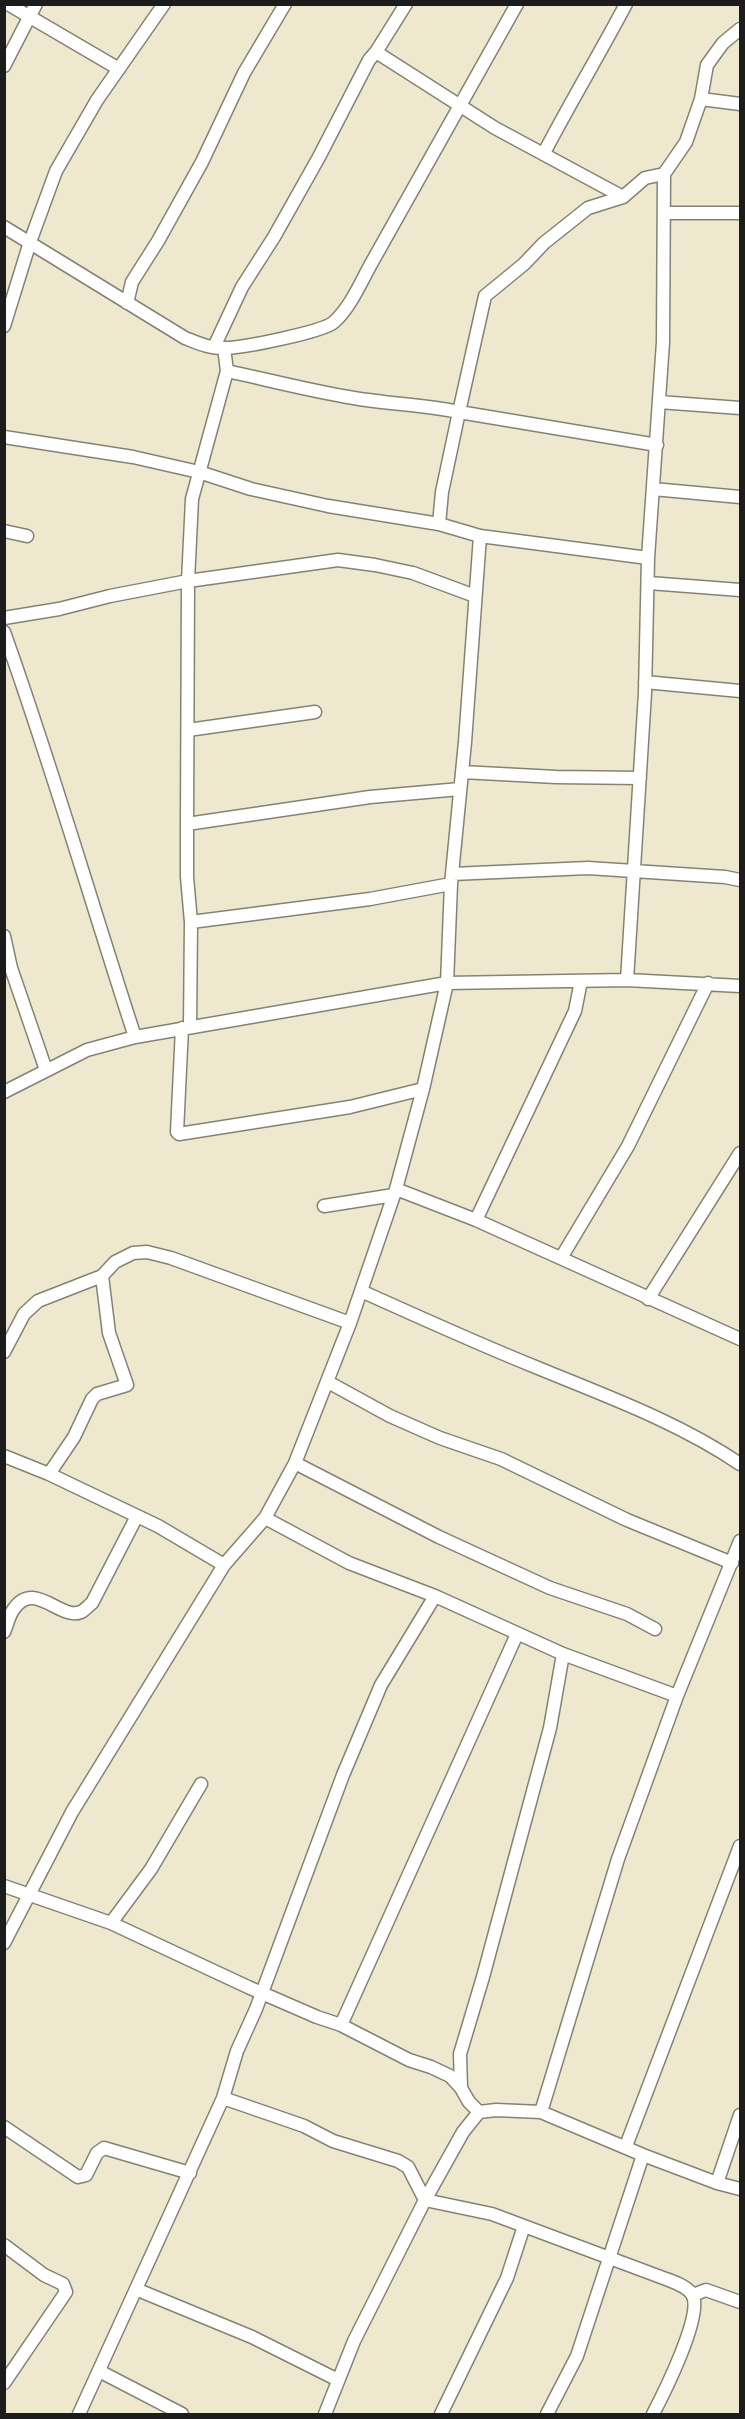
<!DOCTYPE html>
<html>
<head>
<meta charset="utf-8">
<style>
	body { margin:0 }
	#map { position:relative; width:745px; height:2419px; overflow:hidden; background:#eee9ce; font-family:Itim,sans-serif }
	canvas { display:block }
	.frame { position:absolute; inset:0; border:6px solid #1c1c1c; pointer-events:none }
</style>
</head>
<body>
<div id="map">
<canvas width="745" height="2419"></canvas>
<div class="frame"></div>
</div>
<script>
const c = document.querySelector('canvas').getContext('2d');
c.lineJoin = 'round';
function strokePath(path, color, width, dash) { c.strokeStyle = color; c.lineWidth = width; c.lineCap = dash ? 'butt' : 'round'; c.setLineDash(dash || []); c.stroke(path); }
const minor = new Path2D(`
	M8,4L119,69
	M376,52L406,4
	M4,66L36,4
	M701,99L740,104
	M544,153C570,103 599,55 626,4
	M665,213H740
	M4,227L185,338C198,343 211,349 225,348C242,348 323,332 334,322C350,308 361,282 371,264L517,4
	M127,303L132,282L158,241L202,162L244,73L285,4
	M4,326L30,242L56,171L97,100L164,4
	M214,347L242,287L274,237L319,157L369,60L376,52L495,128L623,197
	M227,371C269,380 311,391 354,398C389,404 425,405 459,412L442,492L439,524
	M659,402L740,408
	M4,437L133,457L199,472L251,489L328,506L439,524L480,536L648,558
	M657,445L459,412L485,296L524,264L544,243L588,208L623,197L645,178L664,174L686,142L701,99L707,65L723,43L740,29
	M653,489L740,497
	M4,531L27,536
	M649,583L740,590
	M4,618L59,609L110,596L188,581L338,560L375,565L413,573L475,596
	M4,632C52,766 91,902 135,1037
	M645,682L740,691
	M188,730L315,712
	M462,772L556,777L640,778
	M187,824L370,797L460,789
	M452,874L588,868L725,877L740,880
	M191,922L370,899L451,884
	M4,936L11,968L46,1070
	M627,980L645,693L648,558L663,342L664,174
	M190,1027L191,922L187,877V824L188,581L192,499L227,371L224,348
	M182,1028L177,1132L179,1134L350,1107L423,1089
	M4,1092L87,1050L135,1037L447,983L627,980L740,986
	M396,1189L476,1220L740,1339
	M324,1206L394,1195
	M476,1220L575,1011L581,981
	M561,1258L628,1146L708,983
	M361,1291C419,1317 478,1344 538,1368C606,1396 678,1422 740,1464
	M648,1299L740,1153
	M4,1352L24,1314L38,1301L102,1276L115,1262L133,1253L147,1252L171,1258L350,1323
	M328,1382L390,1416L440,1438L501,1459L627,1520L732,1563
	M4,1456L49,1474L158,1526L224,1565
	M295,1463L439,1537L550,1588L627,1614L655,1629
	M49,1474L74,1437L92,1399L97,1394L127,1385L109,1333L102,1276
	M265,1518L349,1563L435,1596L563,1654L677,1696
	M4,1632C7,1625 9,1616 13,1610C34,1578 60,1621 81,1612C85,1610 89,1605 92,1603L136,1518
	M4,1886L111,1923L248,1987L317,2017L341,2025L409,2060L431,2067L450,2076L461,2088L469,2102L479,2112L463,2132L425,2200L354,2341L325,2414
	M111,1923L151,1869L201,1784
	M4,1943L72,1812L224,1565L265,1518L295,1463L350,1323L396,1189L423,1089L447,983L451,884L465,742L480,536
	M341,2025L517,1634
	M461,2088L460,2054L483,1977L550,1728L563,1654
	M223,2098L304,2126L333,2141L398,2161L408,2167L425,2200L492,2214L524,2226L507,2278L441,2414
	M479,2112L496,2110L541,2112L643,2155L717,2183L740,2189
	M541,2112L618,1859L677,1696L740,1541
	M4,2127L78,2177L86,2175L97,2153L104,2148L190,2173
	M626,2146L740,1846
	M717,2183L740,2115
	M524,2226L666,2279C674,2282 689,2287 693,2296C702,2317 664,2393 653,2414
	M4,2245L44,2275L63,2284L66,2292L4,2383
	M138,2290L252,2337L338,2380
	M693,2295L706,2290L740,2302
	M101,2372L182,2414
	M79,2414L223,2098L237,2051L256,2009L343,1775L381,1685L435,1596
	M547,2414L577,2356L643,2155`);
strokePath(minor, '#858275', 15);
strokePath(minor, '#fff', 12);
</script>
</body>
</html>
